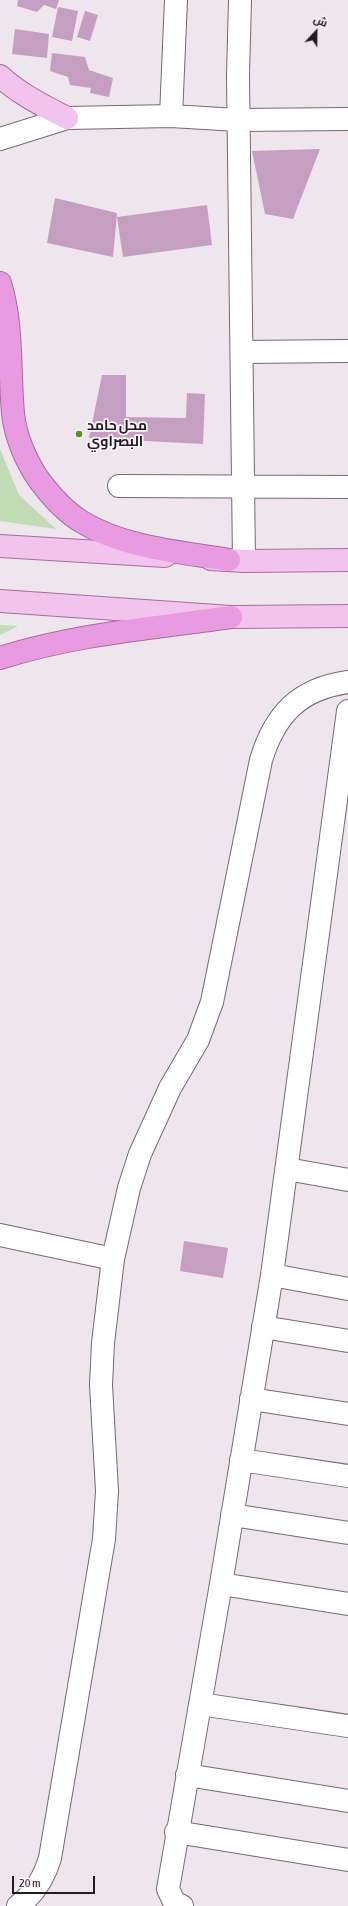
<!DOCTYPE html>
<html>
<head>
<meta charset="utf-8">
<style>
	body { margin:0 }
	#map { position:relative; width:348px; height:1906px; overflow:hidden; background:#eee5ed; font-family:"Asap Condensed",Cairo,sans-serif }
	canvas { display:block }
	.north { position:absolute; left:296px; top:12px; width:40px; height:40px; -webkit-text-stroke:3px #fcf2fa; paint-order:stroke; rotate:22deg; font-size:11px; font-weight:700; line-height:16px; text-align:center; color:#201c1f }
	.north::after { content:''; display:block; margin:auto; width:14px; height:18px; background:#201c1f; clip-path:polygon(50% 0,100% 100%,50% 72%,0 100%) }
	.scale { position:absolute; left:12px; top:1876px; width:83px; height:18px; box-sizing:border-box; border:2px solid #201c1f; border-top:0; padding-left:5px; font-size:12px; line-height:14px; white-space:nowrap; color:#201c1f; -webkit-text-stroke:3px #fcf2fa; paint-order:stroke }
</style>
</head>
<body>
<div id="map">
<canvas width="348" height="1906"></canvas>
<div class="north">ش</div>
<div class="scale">20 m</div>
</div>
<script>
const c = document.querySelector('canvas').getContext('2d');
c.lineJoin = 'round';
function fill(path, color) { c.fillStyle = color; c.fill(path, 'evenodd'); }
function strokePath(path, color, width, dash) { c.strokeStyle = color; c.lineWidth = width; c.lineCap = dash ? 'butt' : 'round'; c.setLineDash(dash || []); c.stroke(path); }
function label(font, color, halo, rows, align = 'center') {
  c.font = font + ' "Asap Condensed",Cairo,sans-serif'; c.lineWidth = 3.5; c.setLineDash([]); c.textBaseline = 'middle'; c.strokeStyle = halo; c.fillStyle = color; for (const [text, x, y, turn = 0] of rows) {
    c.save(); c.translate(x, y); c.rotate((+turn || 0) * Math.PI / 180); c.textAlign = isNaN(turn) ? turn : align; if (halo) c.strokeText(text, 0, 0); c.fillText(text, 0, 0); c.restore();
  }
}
fill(new Path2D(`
	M0,449L19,495L56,529L0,521Z
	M0,625L18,626L0,635Z`), '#c3dbb5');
fill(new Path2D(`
	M18,0H59L56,9L44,5L37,12L17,6Z
	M58,7L78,11L72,41L52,37Z
	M85,11L98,15L90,41L77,37Z
	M15,29L49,34L47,58L12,54Z
	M52,53L85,57L89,70L113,78L109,97L90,93L91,88L70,85L68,77L50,71Z
	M320,149L293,219L265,214L252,151Z
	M55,198L117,213L113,257L47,243Z
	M207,205L212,245L123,257L117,217Z
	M102,375H126V417L186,418L187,393L205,394L203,444L89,438Z
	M184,1241L228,1248L223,1278L180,1271Z`), '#c59fc0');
const minor = new Path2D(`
	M240,0L238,75L244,561
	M171,116L176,0
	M0,139L67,118L171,116L238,120L348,119
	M242,352L348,351
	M119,486L348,487
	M287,1169L348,1180
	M0,1235L113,1259
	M272,1275L348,1289
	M263,1327L348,1341
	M251,1399L348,1414
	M241,1460L348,1476
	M232,1515L348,1533
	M221,1584L348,1604
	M200,1704L348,1726
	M187,1775L348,1801
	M176,1832L348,1860
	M18,1906C35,1893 44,1878 50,1858L104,1539L107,1491L101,1385L103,1343L113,1259L129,1188L140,1154L170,1088L198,1040L212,1002L261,760C275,714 299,689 348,682
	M182,1906L174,1902L168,1889L221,1584L272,1275L348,711`);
const major = new Path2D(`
	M0,76C19,94 44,106 67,118
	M0,546L165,556
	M211,559L244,561L348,560
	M0,601L231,617L348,616`);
const highway = new Path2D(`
	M0,283C13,325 9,370 13,413C15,436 26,461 39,480C51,496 65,512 82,522C125,548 181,552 229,560
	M0,658C75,634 154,628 231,617`);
strokePath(minor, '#736b72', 24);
strokePath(major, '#a36f9d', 24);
strokePath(highway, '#a36f9d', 24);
strokePath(minor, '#fff', 22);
strokePath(major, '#f2c3ed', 22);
strokePath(highway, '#e99be1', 22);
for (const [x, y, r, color] of [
	[79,434,4,"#59912e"]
]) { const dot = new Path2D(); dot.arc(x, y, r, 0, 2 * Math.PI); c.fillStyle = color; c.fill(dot); strokePath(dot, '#fcf2fa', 1.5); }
label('bold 14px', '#201c1f', '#fcf2fa', [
	["محل حامد",87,426],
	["البصراوي",87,442]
], 'left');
</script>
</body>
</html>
